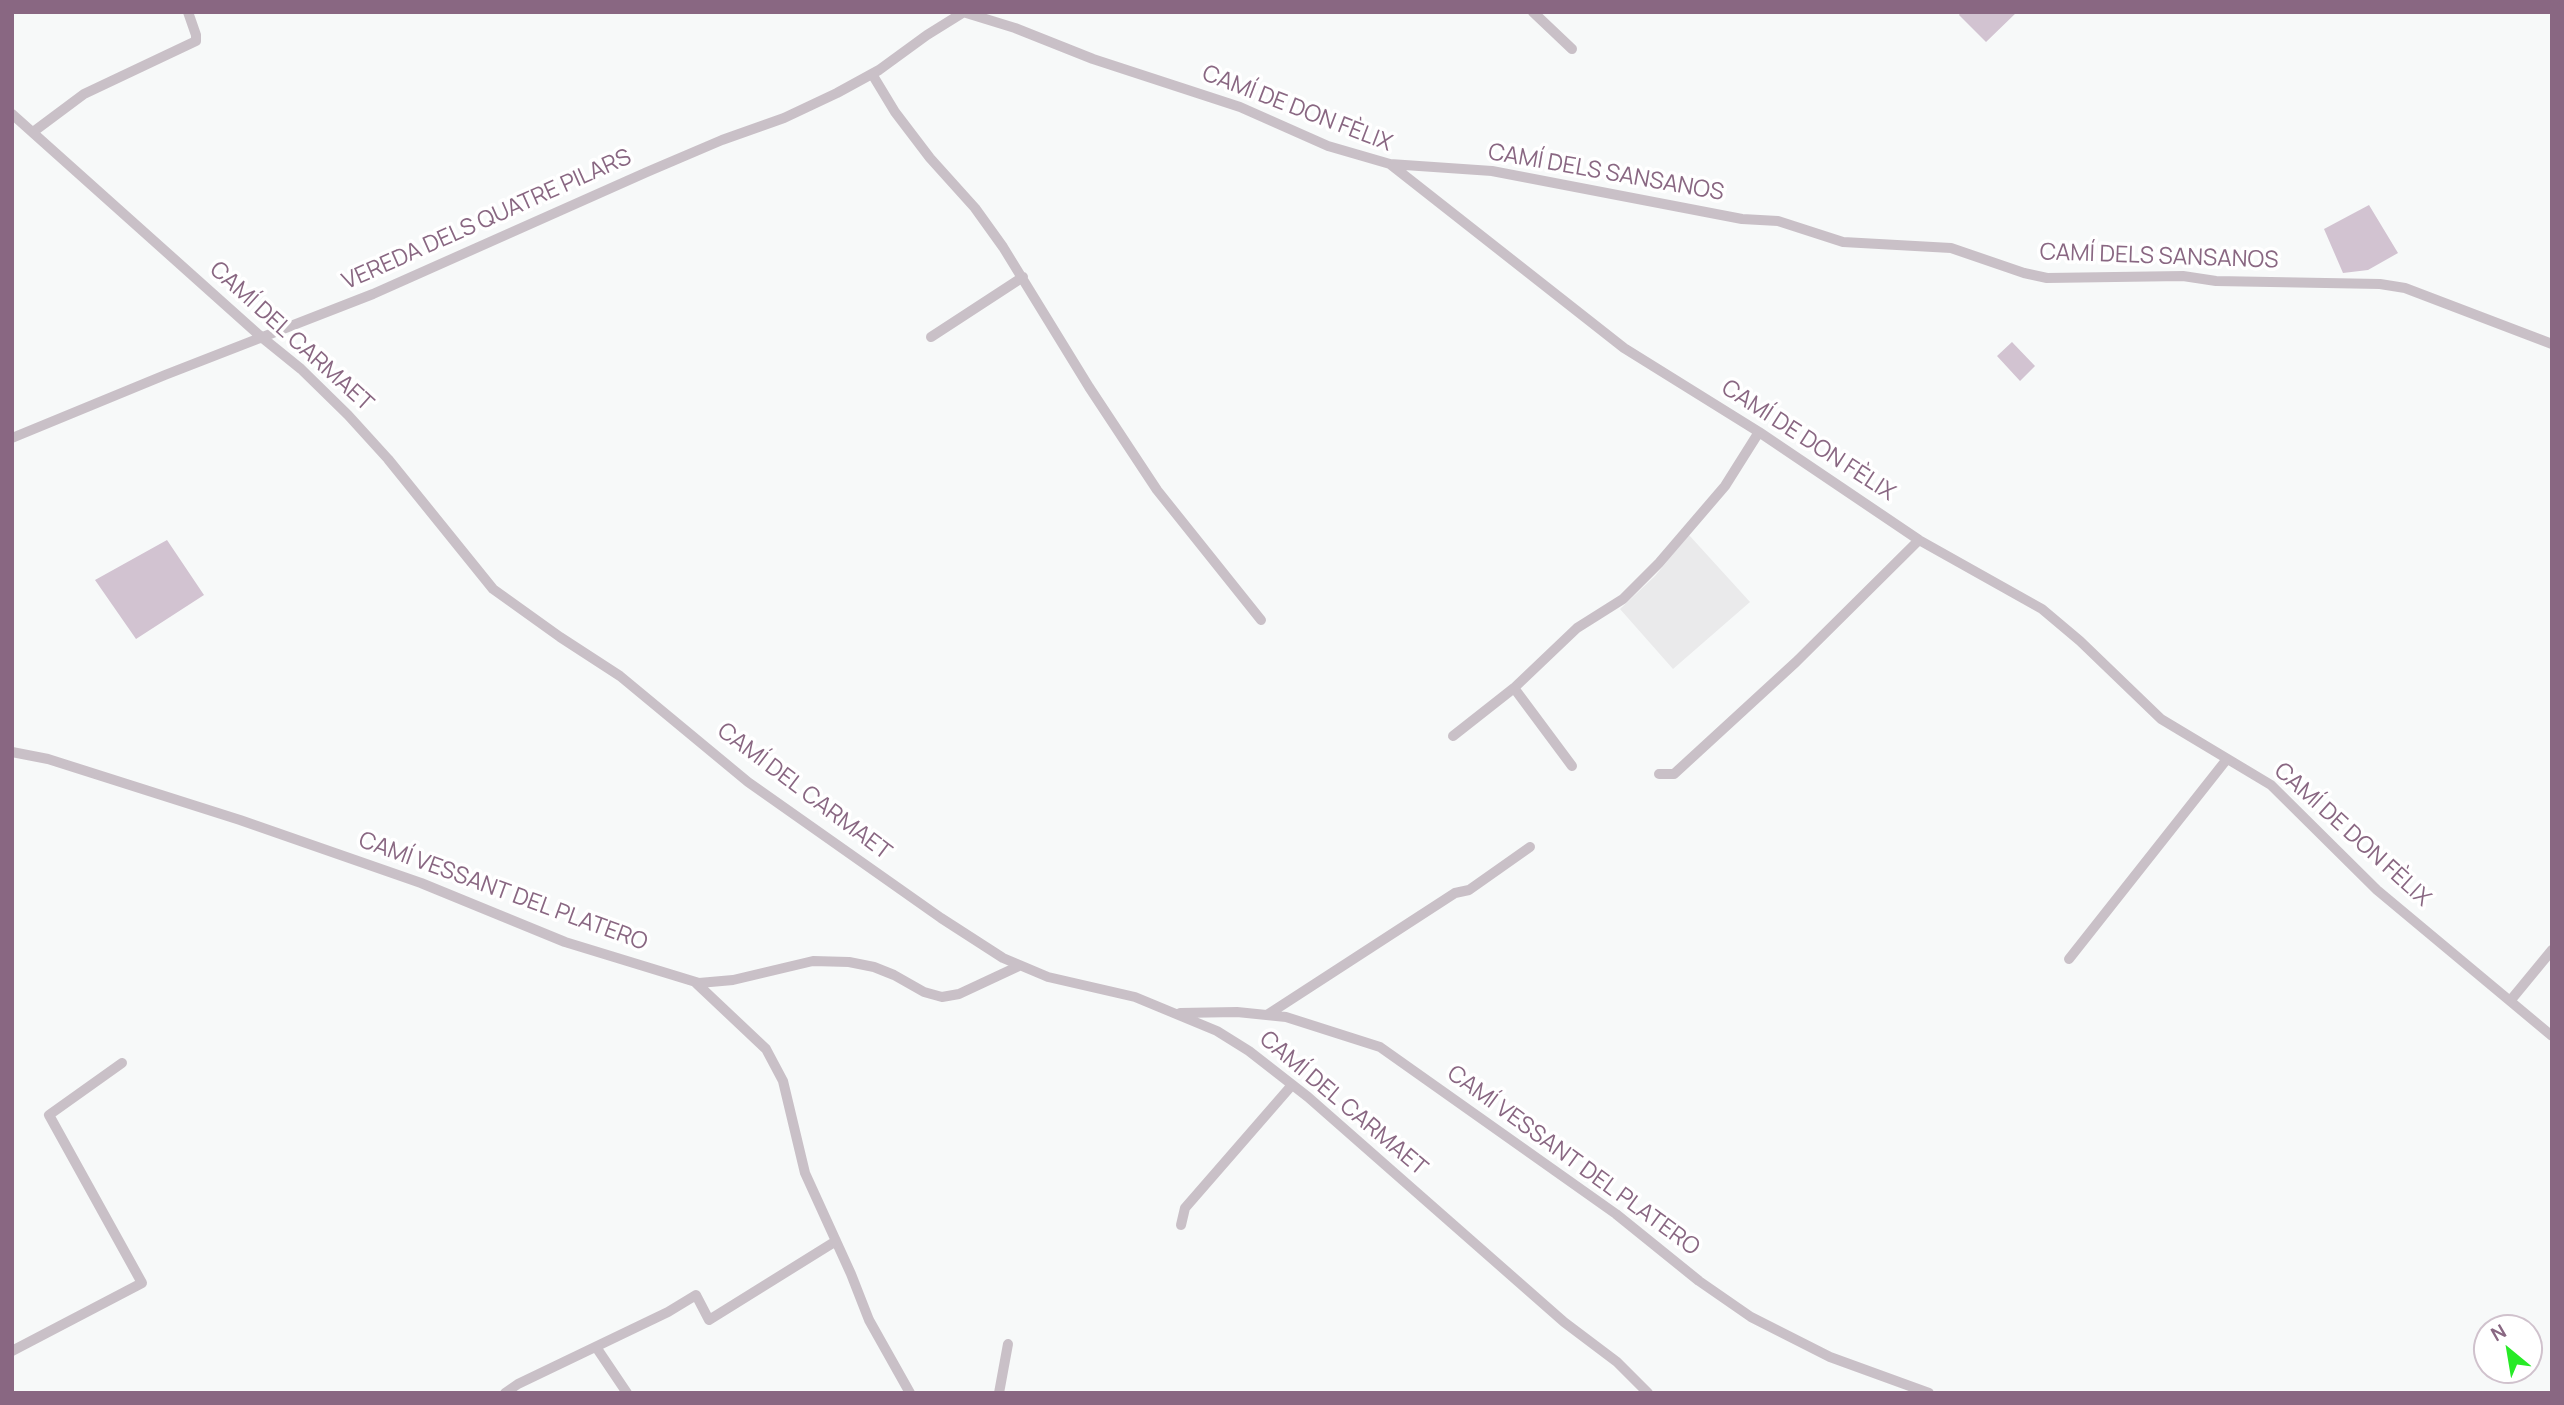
<!DOCTYPE html>
<html>
<head>
<meta charset="utf-8">
<style>
	body { margin:0 }
	#map { position:relative; width:2564px; height:1405px; overflow:hidden; background:#f7f9f9; font-family:Manrope,sans-serif }
	canvas { display:block }
	.frame { position:absolute; inset:0; border:14px solid #896782; pointer-events:none }
	.north { position:absolute; left:2473px; top:1314px; width:70px; height:70px; box-sizing:border-box; background:#fff; border:2px solid #d0c2cd; border-radius:50%; rotate:330deg; font-size:19px; font-weight:700; line-height:28px; text-align:center; color:#896782 }
	.north::after { content:''; display:block; margin:auto; width:24px; height:32px; background:#27ea26; clip-path:polygon(50% 0,100% 100%,50% 72%,0 100%) }
</style>
</head>
<body>
<div id="map">
<canvas width="2564" height="1405"></canvas>
<div class="frame"></div>
<div class="north">N</div>
</div>
<script>
const c = document.querySelector('canvas').getContext('2d');
c.lineJoin = 'round';
function fill(path, color) { c.fillStyle = color; c.fill(path, 'evenodd'); }
function strokePath(path, color, width, dash) { c.strokeStyle = color; c.lineWidth = width; c.lineCap = dash ? 'butt' : 'round'; c.setLineDash(dash || []); c.stroke(path); }
function label(font, color, halo, rows, align = 'center') {
  c.font = font + ' Manrope,sans-serif'; c.lineWidth = 7; c.setLineDash([]); c.textBaseline = 'middle'; c.strokeStyle = halo; c.fillStyle = color; for (const [text, x, y, turn = 0] of rows) {
    c.save(); c.translate(x, y); c.rotate((+turn || 0) * Math.PI / 180); c.textAlign = isNaN(turn) ? turn : align; if (halo) c.strokeText(text, 0, 0); c.fillText(text, 0, 0); c.restore();
  }
}
fill(new Path2D(`
	M1689,535L1750,602L1673,669L1620,609L1655,576Z`), '#eaeaeb');
fill(new Path2D(`
	M1961,12H2017L1986,42L1959,15Z
	M2369,205L2398,253L2368,270L2343,273L2324,229Z
	M2012,342L2035,366L2020,381L1997,356Z
	M167,540L204,595L136,639L95,580Z`), '#d2c3d1');
strokePath(new Path2D(`
	M963,12L1015,28L1093,59L1240,107L1328,146L1390,164L1624,348L1759,432L1919,540L2042,609L2080,641L2161,719L2271,785L2377,890L2552,1036
	M1533,12L1572,49
	M872,74L895,112L930,158L975,208L1003,247L1089,387L1157,490L1261,620
	M12,114L259,335L301,369L348,415L388,459L493,589L560,637L620,676L748,782L941,918L1003,958L1048,977L1135,997L1217,1031L1249,1051L1308,1097L1564,1322L1617,1362L1648,1393
	M33,132L84,94L196,41V35L188,12
	M1390,164L1492,171L1742,219L1778,221L1843,242L1951,248L2024,273L2047,278L2183,276L2216,281L2380,284L2405,288L2552,344
	M931,337L1023,277
	M12,438L165,375L373,294L647,172L722,140L784,118L837,93L879,70L927,35L964,12
	M1514,688L1572,766
	M1453,736L1514,688L1577,628L1623,599L1659,563L1725,486L1759,432
	M12,752L48,759L240,820L421,883L565,942L699,983L733,980L813,961L849,962L874,967L894,975L924,992L942,997L959,994L1019,966
	M1659,774H1674L1796,662L1919,540
	M2069,959L2227,759
	M695,982L766,1049L783,1081L805,1173L851,1274L869,1320L910,1393
	M2510,1001L2552,950
	M1180,1013L1237,1012L1286,1017L1380,1047L1616,1214L1699,1281L1751,1317L1830,1357L1929,1393
	M1267,1015L1455,893L1469,890L1530,847
	M1181,1225L1185,1208L1292,1085
	M596,1347L627,1393
	M12,1351L142,1283L49,1115L122,1063
	M505,1393L518,1384L668,1312L696,1295L709,1320L836,1241
	M999,1393L1008,1344`), '#c9c0c7', 10);
label('23px', '#896782', '#fff', [
	["CAMÍ DE DON FÈLIX",1297,109,21],
	["CAMÍ DELS SANSANOS",1606,173,10],
	["VEREDA DELS QUATRE PILARS",487,220,-24],
	["CAMÍ DELS SANSANOS",2159,257,2],
	["CAMÍ DEL CARMAET",291,337,42],
	["CAMÍ DE DON FÈLIX",1808,441,33],
	["CAMÍ DEL CARMAET",804,792,37],
	["CAMÍ DE DON FÈLIX",2352,835,42],
	["CAMÍ VESSANT DEL PLATERO",503,892,20],
	["CAMÍ DEL CARMAET",1343,1104,40],
	["CAMÍ VESSANT DEL PLATERO",1573,1161,36]
]);
</script>
</body>
</html>
